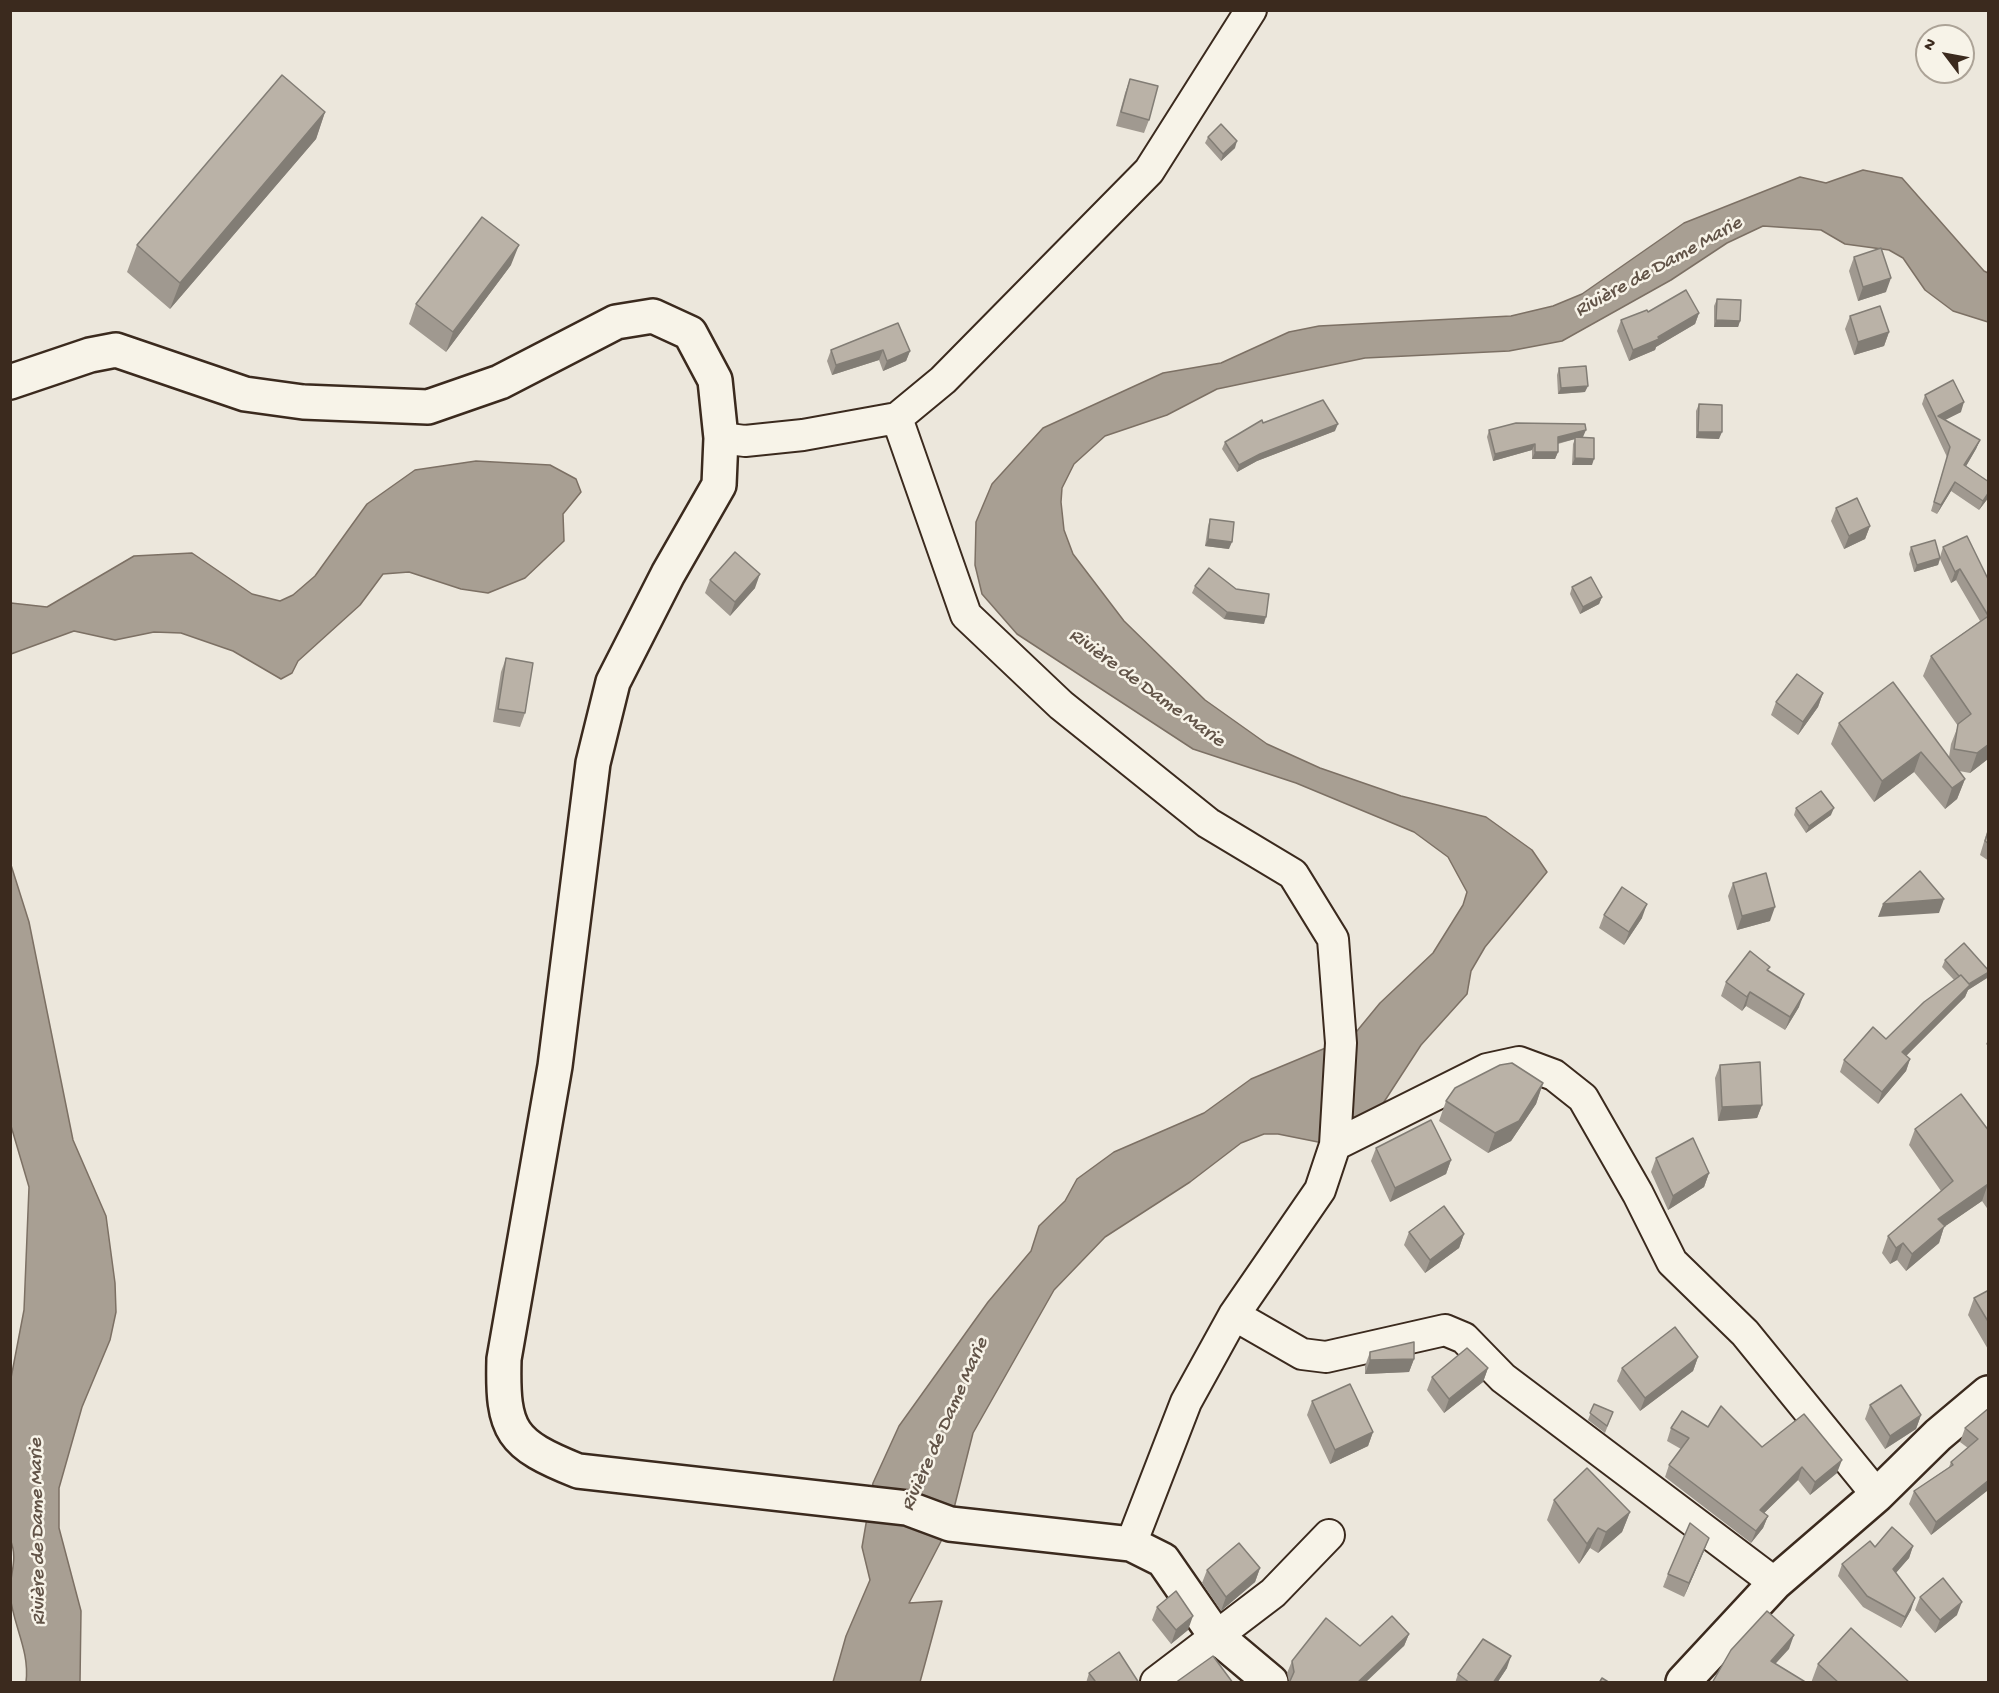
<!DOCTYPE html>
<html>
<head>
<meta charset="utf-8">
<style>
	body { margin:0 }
	#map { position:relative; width:1999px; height:1693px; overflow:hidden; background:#ece7dc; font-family:"Gochi Hand",sans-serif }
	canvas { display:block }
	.frame { position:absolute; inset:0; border:12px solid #3b2a1e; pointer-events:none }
	.north { position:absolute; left:1915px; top:24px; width:60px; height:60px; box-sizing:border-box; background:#f7f3e8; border:2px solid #aca397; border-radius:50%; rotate:302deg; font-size:16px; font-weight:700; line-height:24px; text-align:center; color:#3b2a1e }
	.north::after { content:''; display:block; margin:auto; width:21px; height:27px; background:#3b2a1e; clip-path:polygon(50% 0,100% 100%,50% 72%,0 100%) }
</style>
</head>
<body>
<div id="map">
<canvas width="1999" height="1693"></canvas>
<div class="frame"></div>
<div class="north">N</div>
</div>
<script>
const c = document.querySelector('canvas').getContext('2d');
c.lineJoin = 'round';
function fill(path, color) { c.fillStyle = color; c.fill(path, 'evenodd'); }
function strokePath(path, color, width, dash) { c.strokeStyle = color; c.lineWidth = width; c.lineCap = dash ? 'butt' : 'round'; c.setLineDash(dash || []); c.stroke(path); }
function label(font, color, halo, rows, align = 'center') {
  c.font = font + ' "Gochi Hand",sans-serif'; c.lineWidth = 5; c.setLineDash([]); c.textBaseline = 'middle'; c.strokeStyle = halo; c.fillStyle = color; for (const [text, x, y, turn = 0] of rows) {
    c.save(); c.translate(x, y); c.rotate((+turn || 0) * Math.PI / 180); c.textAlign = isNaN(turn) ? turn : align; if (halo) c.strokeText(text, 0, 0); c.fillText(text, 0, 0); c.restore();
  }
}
const water = new Path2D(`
	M1863,170L1902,178L1984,271L1988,273V322L1953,311L1925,290L1903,258L1889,250L1845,244L1821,230L1763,226L1727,243L1671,280L1562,341L1509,351L1365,358L1217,389L1167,415L1105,436L1074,464L1062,488L1061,502L1064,530L1073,554L1124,621L1205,700L1267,744L1320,768L1401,796L1486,817L1532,850L1547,872L1485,947L1471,971L1467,994L1421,1045L1367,1128L1345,1143L1318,1142L1278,1134H1264L1241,1143L1190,1182L1105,1237L1054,1290L973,1433L950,1524L909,1603L942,1601L920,1682H833L846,1636L870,1580L862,1547L873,1483L899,1426L988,1302L1031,1251L1039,1226L1065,1201L1077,1179L1114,1152L1204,1113L1251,1079L1352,1037L1380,1003L1433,953L1463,905L1467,892L1448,857L1414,832L1296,783L1193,749L1017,634L982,594L975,565L976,522L992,484L1043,428L1163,373L1221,363L1289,332L1319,326L1511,316L1553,306L1582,294L1684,223L1800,177L1826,183Z
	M476,461L550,465L576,479L581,492L563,514L564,541L525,578L488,593L461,589L409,572L383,574L360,605L298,661L292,673L281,679L233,651L181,633L154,632L115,640L74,631L11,654V603L47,607L134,556L192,553L252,594L280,601L293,595L315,576L367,504L415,470Z
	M11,865L29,922L73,1140L106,1216L115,1283L116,1312L110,1340L82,1407L59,1488V1528L81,1611L80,1682H26C30,1651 13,1625 10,1595C9,1574 19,1560 10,1539L11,1378L24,1310L29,1187L11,1126Z`);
fill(water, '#a89f93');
strokePath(water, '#7c7064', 1.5);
const street = new Path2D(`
	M897,418L966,615L1061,705L1208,823L1293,874L1333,939L1341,1043L1335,1145L1320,1190L1234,1315L1186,1402L1131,1544
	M721,438L745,441L803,435L897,418L943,380L1149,171L1251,10
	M1335,1145L1487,1069L1519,1062L1554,1075L1583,1098L1638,1194L1672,1262L1745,1333L1877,1495
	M1234,1315L1302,1354L1326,1357L1445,1330L1464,1338L1503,1378L1775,1583
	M1156,1682L1273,1593L1329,1535`);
const secondary = new Path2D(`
	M10,382L90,355L116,350L245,394L303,402L428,407L500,382L616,322L653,316L690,333L715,380L721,438L719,485L668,574L613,682L593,763L555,1066L504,1359C502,1432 511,1444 578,1471L907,1508L950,1524L1131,1544L1163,1560L1215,1635L1271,1682
	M1683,1682L1775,1583L1877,1495L1938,1435L1988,1393`);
strokePath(street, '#3b2a1e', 34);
strokePath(secondary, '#3b2a1e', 38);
strokePath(street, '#f7f3e8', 30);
strokePath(secondary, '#f7f3e8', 33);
fill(new Path2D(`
	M1130,79L1149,120L1144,133L1116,126L1125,93Z
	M325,112L316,139L170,309L127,272L137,245Z
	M1208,137L1235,148L1221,161L1205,143Z
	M1854,257L1886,292L1858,301L1849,271Z
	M511,265L446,352L409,324L416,304Z
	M1717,299L1740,321L1738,327H1714V306Z
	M1648,312L1699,313L1695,324L1656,347L1655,350L1629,361L1617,331L1621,320Z
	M1850,316L1889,332L1884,346L1854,355L1845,329Z
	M898,323L910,351L906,361L883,371L879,360L832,375L827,361L831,350Z
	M1559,368L1585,392L1558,394L1557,375Z
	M1925,395L1961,412L1945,420L1980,440L1976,449L1966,466L1989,482V497L1979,510L1951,491L1937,514L1931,511L1947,457L1922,404Z
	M1699,404L1719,439L1696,438V411Z
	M1263,423L1335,431L1257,461L1237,472L1222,449L1225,442Z
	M1489,430L1583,437L1592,465H1572L1573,444L1575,439L1558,444V452L1555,459H1532V450L1493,461L1487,437Z
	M1836,508L1870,526L1865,539L1844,549L1831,521Z
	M1210,519L1229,549L1205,546L1208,526Z
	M1911,547L1940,557L1943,547L1989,581V760L1988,759L1970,773L1959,771L1965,779L1957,799L1945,809L1914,772L1874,802L1831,744L1839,723L1949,757L1951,744L1958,726L1923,676L1931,656L1980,621L1956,580L1951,583L1940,559L1938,565L1914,572L1909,554Z
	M710,580L755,588L730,616L705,593Z
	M1195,586L1264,624L1224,619L1192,593Z
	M1572,587L1602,597L1599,604L1580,614L1570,594Z
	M506,658L525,713L520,727L493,722L501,672Z
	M1823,693L1818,707L1798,735L1771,715L1776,702Z
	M1796,808L1831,815L1806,833L1794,815Z
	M1989,825V861L1980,855Z
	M1733,883L1770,921L1737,930L1728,896Z
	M1604,915L1642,918L1624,945L1599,928Z
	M1945,960L1989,971V973L1987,978L1968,990L1965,997L1906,1056L1910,1059L1906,1071L1878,1104L1840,1072L1844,1060L1886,1039L1954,980L1942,967Z
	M1769,971L1799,1007L1785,1030L1746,1006L1742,1011L1721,996L1726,982Z
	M1989,1038V1047L1986,1044Z
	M1720,1065L1762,1105L1757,1118L1718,1121L1715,1078Z
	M1543,1083L1536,1104L1511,1141L1488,1153L1439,1121L1446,1101Z
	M1915,1129L1989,1131V1211L1982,1201L1944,1227L1939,1243L1906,1271L1897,1260L1890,1264L1882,1253L1888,1236L1941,1191L1909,1145Z
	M1376,1148L1451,1160L1446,1174L1390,1202L1371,1161Z
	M1656,1158L1709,1173L1704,1187L1668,1210L1651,1172Z
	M1409,1232L1464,1234L1459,1248L1425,1273L1404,1245Z
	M1989,1290V1351L1968,1315L1974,1298Z
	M1370,1352L1414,1359L1409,1372L1365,1374V1366Z
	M1698,1357L1693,1371L1640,1411L1617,1381L1622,1368Z
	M1488,1368L1483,1382L1444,1413L1427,1390L1432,1377Z
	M1312,1401L1373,1432L1368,1446L1330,1464L1307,1415Z
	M1594,1404L1613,1412L1605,1433L1588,1420Z
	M1870,1405L1921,1415L1916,1429L1885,1449L1865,1419Z
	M1989,1408V1489L1931,1535L1909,1504L1914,1491L1949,1467L1951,1462L1968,1448L1960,1442L1965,1428Z
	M1708,1427L1762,1447L1837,1473L1810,1495L1798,1480L1764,1513L1768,1516L1763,1528L1751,1543L1665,1477L1669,1465L1681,1449L1667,1441L1671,1428Z
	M1554,1500L1630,1512L1622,1532L1598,1553L1590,1548L1579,1564L1547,1520Z
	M1913,1546L1909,1558L1895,1573L1911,1610L1901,1628L1863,1607L1838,1576L1842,1564Z
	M1704,1551L1684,1597L1663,1587L1668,1574Z
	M1260,1568L1255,1582L1221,1611L1202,1583L1207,1570Z
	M1920,1597L1957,1615L1935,1633L1915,1610Z
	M1157,1607L1188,1630L1171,1644L1152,1620Z
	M1409,1634L1404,1646L1289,1682L1287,1673L1292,1661L1360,1646Z
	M1818,1664L1910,1683H1811Z
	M1507,1668L1497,1683H1455L1458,1674Z
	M1089,1673L1139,1683H1086Z`), '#a09990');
fill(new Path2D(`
	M325,112L316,139L170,309L180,283Z
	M1237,141L1235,148L1221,161L1223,154Z
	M519,245L511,265L446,352L453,332Z
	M1891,278L1886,292L1858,301L1863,287Z
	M1699,313L1695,324L1656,347L1655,350L1629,361L1633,350Z
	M1716,320L1740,321L1738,327H1714Z
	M1889,332L1884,346L1854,355L1858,342Z
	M883,350L879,360L832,375L836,365Z
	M910,351L906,361L883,371L887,361Z
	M1588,386L1585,392L1558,394L1561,388Z
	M1964,402L1961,412L1939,423L1938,416Z
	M1338,424L1335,431L1257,461L1237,472L1239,465L1260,454Z
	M1586,430L1583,437H1575V439L1555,444L1558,437Z
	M1698,432H1722L1719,439L1696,438Z
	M1980,440L1976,449L1961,475L1964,465Z
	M1535,444L1532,450L1493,461L1495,454Z
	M1535,452H1558L1555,459H1532Z
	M1575,458L1594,459L1592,465H1572Z
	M1955,482L1951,491L1937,514L1941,505Z
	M1989,492V497L1979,510L1983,501Z
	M1870,526L1865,539L1844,549L1849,536Z
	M1208,539L1232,542L1229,549L1205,546Z
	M1940,558L1938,565L1914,572L1917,565Z
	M1960,569L1956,580L1951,583L1955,572Z
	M760,574L755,588L730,616L735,602Z
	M1602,597L1599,604L1580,614L1583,607Z
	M1227,612L1266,617L1264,624L1224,619Z
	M1823,693L1818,707L1798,735L1803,722Z
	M1989,744L1988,759L1970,773L1977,753Z
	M1921,752L1914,772L1874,802L1882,781Z
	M1965,779L1957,799L1945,809L1952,788Z
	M1834,808L1831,815L1806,833L1809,826Z
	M1944,899L1939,913L1878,917L1883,904Z
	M1647,904L1642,918L1624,945L1629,932Z
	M1775,907L1770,921L1737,930L1742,916Z
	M1989,972L1987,978L1968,990L1965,997L1898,1064L1902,1052L1967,985Z
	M1750,992L1746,1006L1742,1011L1747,997Z
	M1804,994L1799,1007L1785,1030L1790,1017Z
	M1910,1059L1906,1071L1878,1104L1882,1092Z
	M1543,1083L1536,1104L1511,1141L1488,1153L1495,1133Z
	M1762,1105L1757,1118L1718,1121L1722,1107Z
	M1451,1160L1446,1174L1390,1202L1395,1188Z
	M1709,1173L1704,1187L1668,1210L1673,1196Z
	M1988,1184L1982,1201L1944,1227L1939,1243L1906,1271L1912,1254L1938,1219Z
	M1464,1234L1459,1248L1425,1273L1430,1260Z
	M1903,1243L1897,1260L1890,1264L1896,1248Z
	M1698,1357L1693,1371L1640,1411L1645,1398Z
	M1414,1359L1409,1372L1365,1374L1370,1360Z
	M1488,1368L1483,1382L1444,1413L1449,1399Z
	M1921,1415L1916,1429L1885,1449L1890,1436Z
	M1373,1432L1368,1446L1330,1464L1335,1450Z
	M1842,1460L1837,1473L1810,1495L1815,1482Z
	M1802,1467L1798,1480L1755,1522L1760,1510Z
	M1989,1480V1489L1987,1491L1931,1535L1936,1522Z
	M1630,1512L1622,1532L1598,1553L1606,1532Z
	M1768,1516L1763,1528L1751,1543L1756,1531Z
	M1598,1528L1590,1548L1579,1564L1587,1544Z
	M1709,1538L1704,1551L1684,1597L1689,1583Z
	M1913,1546L1909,1558L1889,1581L1893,1569Z
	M1260,1568L1255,1582L1221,1611L1226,1597Z
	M1915,1598L1911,1610L1901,1628L1905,1617Z
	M1962,1602L1957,1615L1935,1633L1940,1620Z
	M1193,1616L1188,1630L1171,1644L1176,1630Z
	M1409,1634L1404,1646L1365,1683H1357Z
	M1794,1635L1789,1649L1766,1674L1771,1661Z
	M1511,1656L1507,1668L1497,1683H1493Z`), '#827d75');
const building = new Path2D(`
	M282,75L325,112L180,283L137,245Z
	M1130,79L1158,86L1149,120L1121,112Z
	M1221,124L1237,141L1223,154L1208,137Z
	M482,217L519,245L453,332L416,304Z
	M1881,248L1891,278L1863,287L1854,257Z
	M1686,290L1699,313L1658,337L1659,339L1633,350L1621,320L1647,310L1648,312Z
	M1717,299L1741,300L1740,321L1716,320Z
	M1880,306L1889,332L1858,342L1850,316Z
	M898,323L910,351L887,361L883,350L836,365L831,350Z
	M1586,366L1588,386L1561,388L1559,368Z
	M1953,380L1964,402L1938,416L1980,440L1964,465L1989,482V492L1983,501L1955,482L1941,505L1934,502L1950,447L1925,395Z
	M1323,400L1338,424L1260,454L1239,465L1225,442L1262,420L1263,423Z
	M1699,404L1722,405V432H1698Z
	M1516,423L1585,424L1586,430L1558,437V452H1535V444L1495,454L1489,430Z
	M1575,437L1594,438V459L1575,458Z
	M1857,498L1870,526L1849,536L1836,508Z
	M1210,519L1234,522L1232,542L1208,539Z
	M1967,536L1989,581V617L1960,569L1955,572L1943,547Z
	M1935,540L1940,558L1917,565L1911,547Z
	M735,552L760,574L735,602L710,580Z
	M1209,568L1236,589L1269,594L1266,617L1227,612L1195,586Z
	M1591,577L1602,597L1583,607L1572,587Z
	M1987,617L1989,620V744L1977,753L1954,749L1958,724L1971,714L1931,656Z
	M506,658L533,663L525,713L498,709Z
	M1797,674L1823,693L1803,722L1776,702Z
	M1893,682L1965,779L1952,788L1921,752L1882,781L1839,723Z
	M1821,791L1834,808L1809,826L1796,808Z
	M1989,829V844L1985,841Z
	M1920,871L1944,899L1883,904Z
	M1766,873L1775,907L1742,916L1733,883Z
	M1622,887L1647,904L1629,932L1604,915Z
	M1964,943L1989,971V972L1969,984L1961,975L1959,976L1945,960Z
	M1750,951L1770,967L1767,970L1804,994L1790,1017L1750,992L1747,997L1726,982Z
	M1961,975L1970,985L1902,1052L1910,1059L1882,1092L1844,1060L1873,1027L1886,1039L1924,1002Z
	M1760,1062L1762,1105L1722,1107L1720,1065Z
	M1512,1063L1543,1083L1519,1121L1495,1133L1446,1101L1455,1088L1500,1065Z
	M1961,1094L1989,1131V1185L1988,1184L1938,1219L1945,1226L1912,1254L1903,1243L1896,1248L1888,1236L1953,1181L1915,1129Z
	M1431,1120L1451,1160L1395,1188L1376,1148Z
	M1693,1138L1709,1173L1673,1196L1656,1158Z
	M1444,1206L1464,1234L1430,1260L1409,1232Z
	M1989,1290V1323L1974,1298Z
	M1675,1327L1698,1357L1645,1398L1622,1368Z
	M1414,1342V1359L1370,1360V1352Z
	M1467,1348L1488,1368L1449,1399L1432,1377Z
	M1350,1384L1373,1432L1335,1450L1312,1401Z
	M1901,1385L1921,1415L1890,1436L1870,1405Z
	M1594,1404L1613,1412L1607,1426L1590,1413Z
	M1721,1406L1762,1447L1804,1414L1842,1460L1815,1482L1802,1467L1760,1510L1768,1516L1756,1531L1669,1465L1689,1438L1671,1428L1682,1411L1708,1427Z
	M1989,1408V1480L1936,1522L1914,1491L1953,1465L1951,1462L1978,1439L1965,1428Z
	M1587,1468L1630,1512L1606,1532L1598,1528L1587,1544L1554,1500Z
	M1690,1523L1709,1538L1689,1583L1668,1574Z
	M1892,1527L1913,1546L1893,1569L1915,1598L1905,1617L1867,1596L1842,1564L1870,1541L1875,1547Z
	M1239,1543L1260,1568L1226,1597L1207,1570Z
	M1943,1578L1962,1602L1940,1620L1920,1597Z
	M1176,1591L1193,1616L1176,1630L1157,1607Z
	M1767,1611L1794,1635L1771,1661L1807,1683H1712L1731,1650Z
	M1392,1616L1409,1634L1357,1683H1288L1290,1681L1294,1672L1292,1661L1326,1618L1360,1646Z
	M1851,1628L1910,1683H1839L1818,1664Z
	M1483,1639L1511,1656L1493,1683H1470L1458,1674Z
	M1119,1652L1139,1683H1093L1095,1681L1089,1673Z
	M1213,1656L1233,1683H1175Z
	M1602,1678L1610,1683H1599Z`);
fill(building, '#bab2a7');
strokePath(building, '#827d75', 1.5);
label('italic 20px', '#615347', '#f7f3e8', [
	["Rivière de Dame Marie",1659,268,-29],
	["Rivière de Dame Marie",1146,689,36],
	["Rivière de Dame Marie",946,1425,-66],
	["Rivière de Dame Marie",39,1532,-91]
]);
</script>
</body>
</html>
